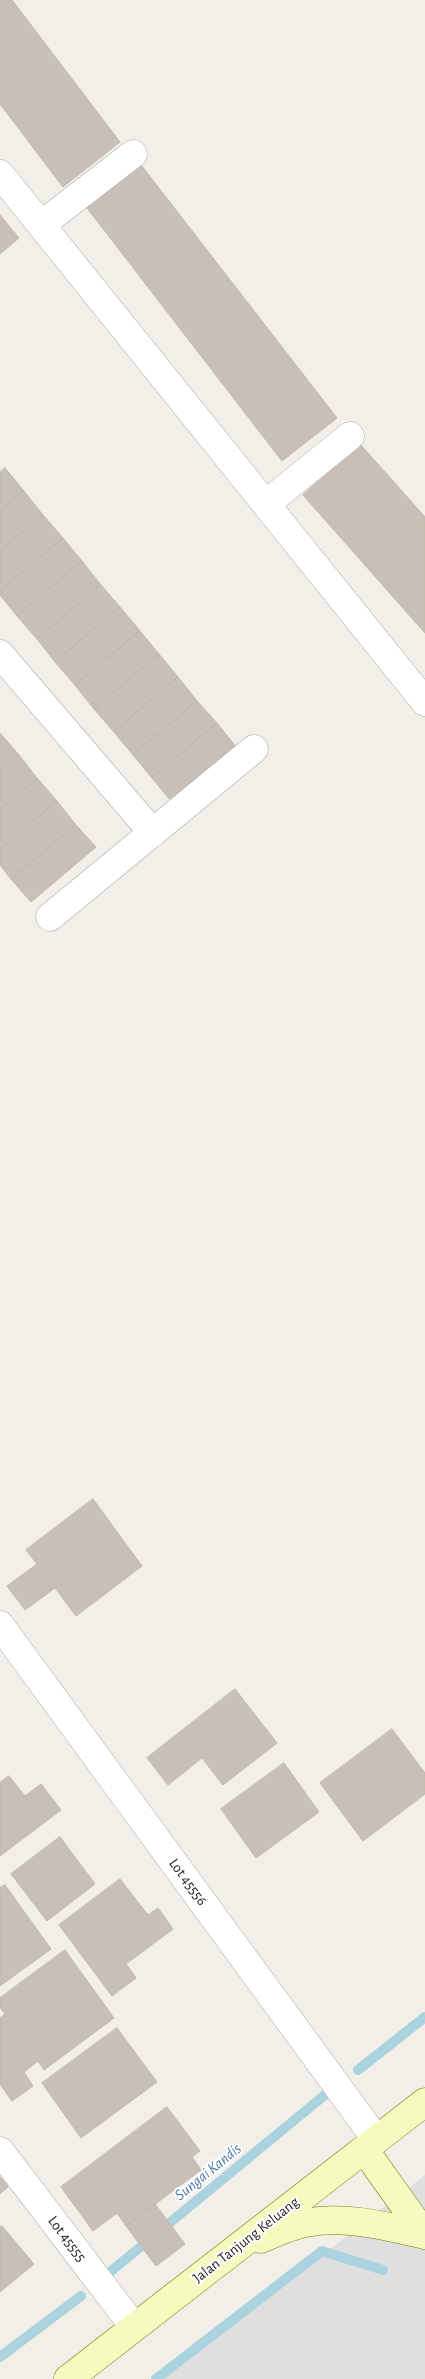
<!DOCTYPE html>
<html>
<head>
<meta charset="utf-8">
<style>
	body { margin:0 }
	canvas { display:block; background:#f2efe9 }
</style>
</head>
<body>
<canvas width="425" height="2379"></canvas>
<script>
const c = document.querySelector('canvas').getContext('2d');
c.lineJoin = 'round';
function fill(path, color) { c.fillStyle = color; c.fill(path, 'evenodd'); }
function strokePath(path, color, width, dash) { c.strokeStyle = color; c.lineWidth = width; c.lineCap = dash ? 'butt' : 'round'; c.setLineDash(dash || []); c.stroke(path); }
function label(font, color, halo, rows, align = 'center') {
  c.font = font + ' "Alegreya Sans",sans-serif'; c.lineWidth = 4; c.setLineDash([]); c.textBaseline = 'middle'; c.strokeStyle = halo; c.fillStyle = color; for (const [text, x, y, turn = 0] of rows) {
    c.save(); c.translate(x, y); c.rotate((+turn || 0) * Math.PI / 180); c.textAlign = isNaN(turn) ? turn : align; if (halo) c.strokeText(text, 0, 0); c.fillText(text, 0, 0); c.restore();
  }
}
fill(new Path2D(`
	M425,2175V2379H164Z`), '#e0dfdf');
strokePath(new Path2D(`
	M358,2070L425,2017
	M110,2272L326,2094
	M0,2357L81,2296
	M156,2379L322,2251L383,2270`), '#aad3df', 10);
const building = new Path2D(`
	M0,0H12L120,142L63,187L0,104Z
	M141,165L337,418L282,461L87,208Z
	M0,215L19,238L0,254Z
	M360,444L425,517V633L303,495Z
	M5,468L24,491L0,512V472Z
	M24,491L43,515L0,551V512Z
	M43,515L63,538L0,591V551Z
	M63,538L82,561L17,616L0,595V591Z
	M82,561L101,585L37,639L17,616Z
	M101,585L120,607L55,662L37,639Z
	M120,607L140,631L75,685L55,662Z
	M140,631L159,654L94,709L75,685Z
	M159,654L178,677L114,732L94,709Z
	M178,677L197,701L133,755L114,732Z
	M197,701L217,723L152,778L133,755Z
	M217,723L236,747L171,801L152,778Z
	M0,733L19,755L0,770Z
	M19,755L37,778L0,810V770Z
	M37,778L57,801L0,849V810Z
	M57,801L76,825L11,879L0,865V849Z
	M76,825L96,847L31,902L11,879Z
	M93,1499L142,1566L76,1616L55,1588L25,1610L7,1586L37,1564L26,1550Z
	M235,1689L277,1743L223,1785L202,1758L168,1785L147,1758Z
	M392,1729L425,1773V1794L363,1841L320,1783Z
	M284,1763L319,1812L256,1858L221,1809Z
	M9,1776L25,1796L41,1784L61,1810L0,1856V1783Z
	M60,1837L95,1884L47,1921L11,1874Z
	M120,1879L148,1915L158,1908L173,1929L126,1964L136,1978L112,1996L59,1925Z
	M5,1885L51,1949L0,1986V1888Z
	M65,1950L114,2018L44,2070L38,2061L24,2072L33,2086L12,2101L0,2084V2018L5,2014L0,2007V1998Z
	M117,2028L157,2082L81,2138L42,2083Z
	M167,2107L200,2151L192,2157L201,2170L126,2226L117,2213L93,2231L61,2187Z
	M0,2177L8,2187L0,2194Z
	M155,2204L185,2244L156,2266L126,2226Z
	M2,2226L34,2264L0,2292V2227Z`);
fill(building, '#c7bfb8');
strokePath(building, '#c4b6ab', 1);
const street = new Path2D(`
	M0,174L425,702
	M41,225L133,154
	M266,504L350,436
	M0,654L153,833
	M50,917L254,749
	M0,1625L376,2139
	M0,2151L134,2327`);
const secondary = new Path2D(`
	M364,2149L425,2235
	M261,2239C275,2233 290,2226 305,2223C345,2215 386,2226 425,2235
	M68,2379L425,2102`);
strokePath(street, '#a9a9a9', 29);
strokePath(secondary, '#707d05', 29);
strokePath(street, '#fff', 28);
strokePath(secondary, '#f7fabf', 28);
label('15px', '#222', '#fff', [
	["Lot 45556",188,1882,54],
	["Lot 45555",67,2239,53],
	["Jalan Tanjung Keluang",246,2240,-38]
]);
label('italic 16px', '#4a7aab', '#fff', [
	["Sungai Kandis",208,2172,-39]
]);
</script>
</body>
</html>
